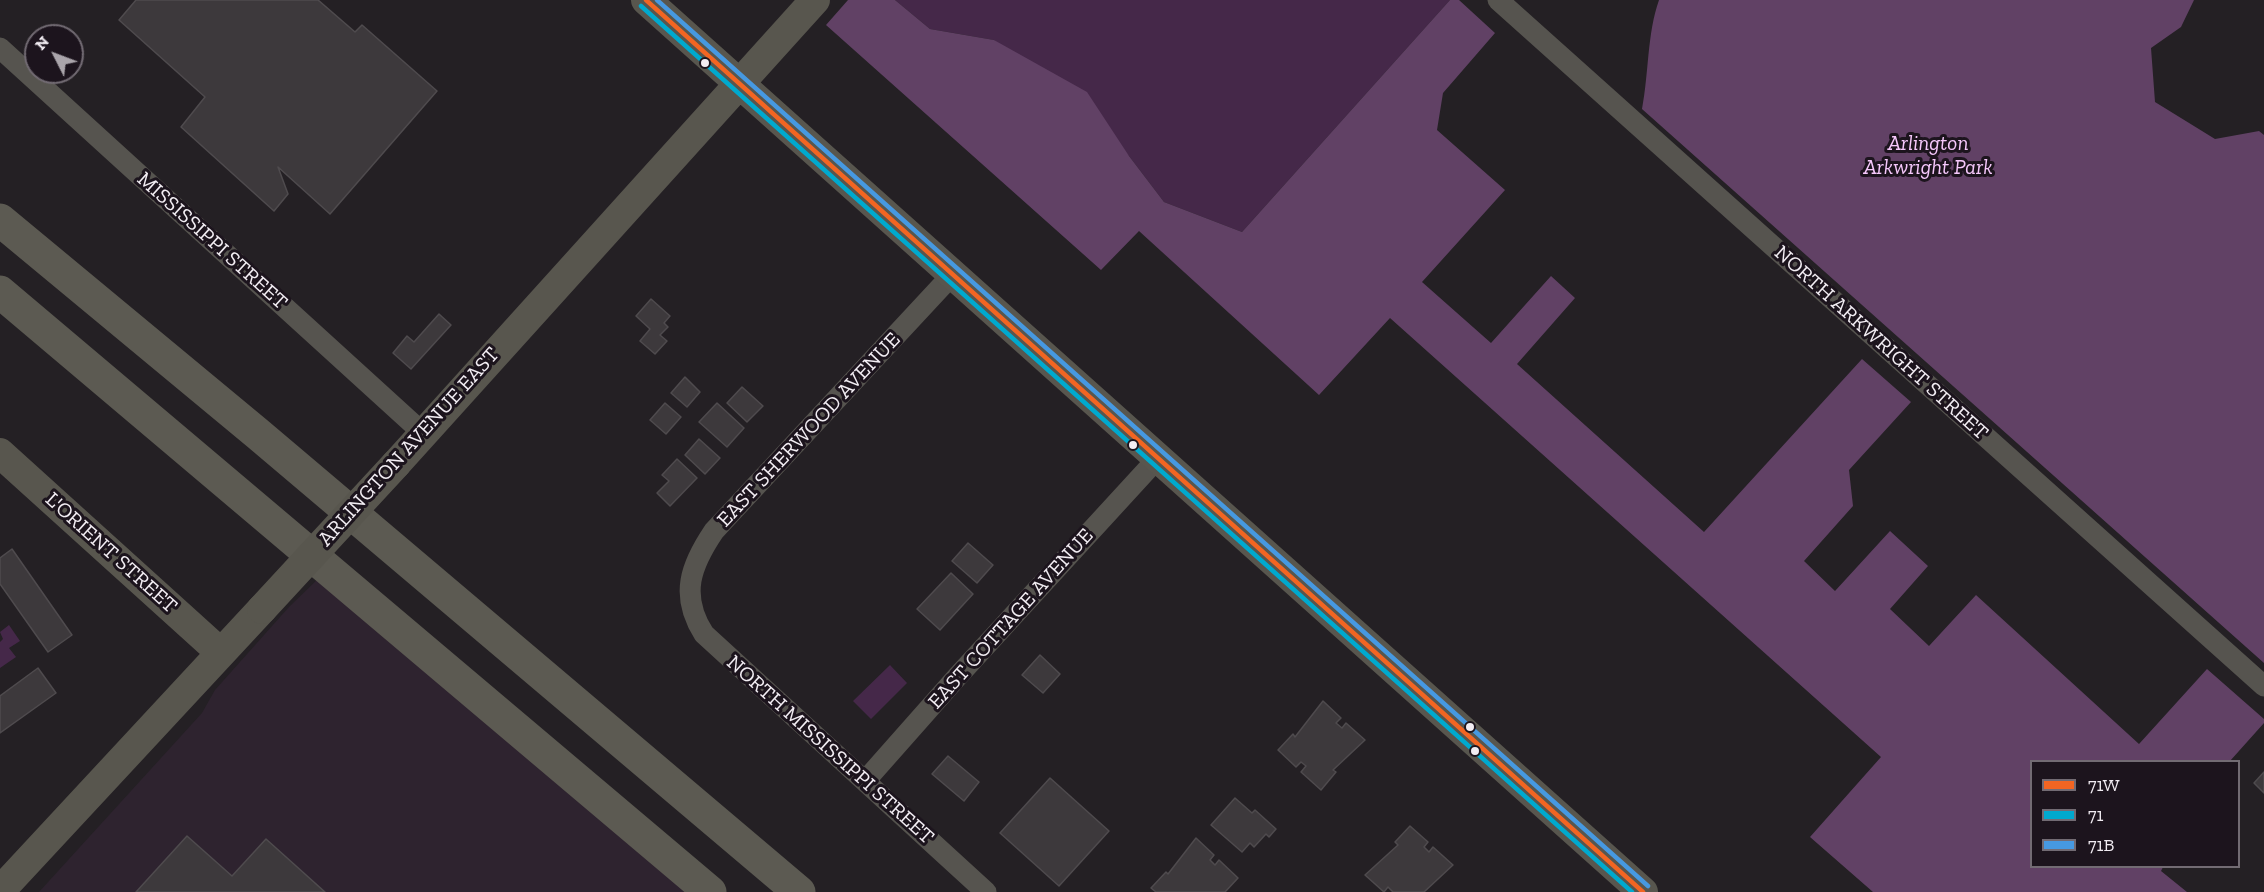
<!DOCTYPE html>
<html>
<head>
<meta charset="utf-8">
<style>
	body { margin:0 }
	#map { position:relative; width:2264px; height:892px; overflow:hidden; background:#242024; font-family:"Zilla Slab",serif }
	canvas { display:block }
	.legend { position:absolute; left:2030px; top:760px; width:210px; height:108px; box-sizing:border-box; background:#1c141d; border:2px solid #726b73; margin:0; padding:8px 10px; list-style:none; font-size:18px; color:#f2edf3 }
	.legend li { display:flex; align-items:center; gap:12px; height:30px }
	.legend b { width:30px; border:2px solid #726b73 }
	.north { position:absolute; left:24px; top:24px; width:60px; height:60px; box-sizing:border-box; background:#1c141d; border:2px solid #726b73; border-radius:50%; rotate:312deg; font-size:16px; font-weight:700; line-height:24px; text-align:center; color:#f2edf3 }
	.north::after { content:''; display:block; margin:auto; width:21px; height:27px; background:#aaa5ab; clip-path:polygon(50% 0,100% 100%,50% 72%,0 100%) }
</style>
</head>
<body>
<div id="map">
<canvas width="2264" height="892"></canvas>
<ul class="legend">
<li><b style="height:8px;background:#f26522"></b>71W</li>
<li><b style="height:8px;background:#00a9ce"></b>71</li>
<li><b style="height:8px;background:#4699e1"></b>71B</li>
</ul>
<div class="north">N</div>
</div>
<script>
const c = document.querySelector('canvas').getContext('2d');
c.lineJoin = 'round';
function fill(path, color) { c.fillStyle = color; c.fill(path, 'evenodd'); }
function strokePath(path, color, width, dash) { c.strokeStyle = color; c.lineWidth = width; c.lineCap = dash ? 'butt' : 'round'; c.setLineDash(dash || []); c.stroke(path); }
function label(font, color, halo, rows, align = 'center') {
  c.font = font + ' "Zilla Slab",serif'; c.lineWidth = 6; c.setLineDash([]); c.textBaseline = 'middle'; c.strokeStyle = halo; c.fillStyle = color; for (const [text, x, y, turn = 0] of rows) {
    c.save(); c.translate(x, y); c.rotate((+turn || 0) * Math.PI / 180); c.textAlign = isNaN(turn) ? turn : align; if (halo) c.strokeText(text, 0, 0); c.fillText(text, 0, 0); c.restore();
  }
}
fill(new Path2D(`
	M320,577L700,892H39L202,713L215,690L289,607Z`), '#2e232f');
fill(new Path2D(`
	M895,0H1450L1242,232L1164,202L1129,156L994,40L930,29Z
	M9,625L20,641L9,648L16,657L0,668V642L3,639L0,632Z
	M890,665L907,683L871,719L853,701Z`), '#452849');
fill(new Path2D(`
	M848,0H895L930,29L994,40L1087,92L1129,156L1164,202L1242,232L1450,0H1459L1495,33L1443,93L1437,130L1505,190L1422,282L1491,343L1551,276L1575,298L1517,364L1704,532L1862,359L1911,402L1849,470L1853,506L1804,561L1835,591L1890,531L1928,566L1890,609L1929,646L1976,595L2139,744L2207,669L2264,719V723L2230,761L2032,762V866L2163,867L2161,871L2187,892H1873L1810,837L1881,757L1390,318L1319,395L1139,231L1101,270L826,25Z
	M1659,0H2194L2181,27L2151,48L2155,102L2215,139L2259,131L2264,135V663L1642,109C1649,73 1647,34 1659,0Z`), '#614165');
const building = new Path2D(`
	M136,0H318L355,32L362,25L437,91L330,214L278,167L288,194L274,211L181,127L205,97L119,20Z
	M651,299L670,316L664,323L668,327L660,335L667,341L655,354L640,341L650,329L636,316Z
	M439,314L451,325L411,369L393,353L407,336L414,342Z
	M685,377L700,392L687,407L671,393Z
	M742,387L763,406L747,422L727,403Z
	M665,403L681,417L666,434L650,420Z
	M717,403L744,428L727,447L699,422Z
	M699,439L720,458L705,474L685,455Z
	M677,459L697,478L670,506L657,493L669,481L662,475Z
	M968,543L993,565L977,583L952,561Z
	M12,549L72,635L48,652L0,584V558Z
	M951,573L973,594L940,630L917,609Z
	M1040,655L1060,674L1043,693L1022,675Z
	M38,668L56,693L0,733V696Z
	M1323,701L1341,718L1336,723L1342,728L1346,723L1365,740L1333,770L1336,772L1321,790L1301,772L1306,766L1301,762L1296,767L1278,750L1293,734L1295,737Z
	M948,756L979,782L964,801L932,774Z
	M2264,772V793L2254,783Z
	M1050,778L1109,831L1059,886L1000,833Z
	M1235,798L1252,813L1255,810L1276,829L1269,837L1266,834L1254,847L1250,843L1242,852L1211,825Z
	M1410,826L1428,842L1424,847L1429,852L1433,847L1453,865L1424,892H1393L1388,887L1384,892L1365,875L1398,845L1395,842Z
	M187,836L232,876L266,839L325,892H136Z
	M1196,838L1214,855L1210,860L1215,865L1219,860L1238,878L1225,892H1156L1151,888L1166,872L1168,874Z`);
fill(building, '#3d393c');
strokePath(building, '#4f4b4e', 1.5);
strokePath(new Path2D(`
	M1498,0L2264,686
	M0,48L424,434
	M952,275L714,531C691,565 679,595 704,634L986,892
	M865,781L957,677L1157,459`), '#56544f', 21);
strokePath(new Path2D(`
	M646,0L1643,892
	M0,453L221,653
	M396,464L815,0
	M0,891L262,609`), '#58564e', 30);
strokePath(new Path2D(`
	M0,220L258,434L799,892
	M0,292L710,892`), '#5c5a52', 33);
strokePath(new Path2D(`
	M262,609L396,464`), '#58564e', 30);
strokePath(new Path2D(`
	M646,0L1643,892`), '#f26522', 4.5);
strokePath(new Path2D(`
	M641,6L1632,892`), '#00a9ce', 4.5);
strokePath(new Path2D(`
	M657,0L1648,886`), '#4699e1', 4.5);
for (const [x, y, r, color] of [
	[705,63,5,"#f2edf3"],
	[1133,445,5,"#f2edf3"],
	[1470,727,5,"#f2edf3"],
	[1475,751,5,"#f2edf3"]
]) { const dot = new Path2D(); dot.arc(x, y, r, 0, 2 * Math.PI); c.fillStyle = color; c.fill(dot); strokePath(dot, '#1c141d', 2); }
label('italic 21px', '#f6c8fc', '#1c141d', [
	["Arlington",1928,144],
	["Arkwright Park",1928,168]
]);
label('21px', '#f2edf3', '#1c141d', [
	["MISSISSIPPI STREET",212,241,42],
	["NORTH ARKWRIGHT STREET",1881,343,42],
	["EAST SHERWOOD AVENUE",809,430,-47],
	["ARLINGTON AVENUE EAST",409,447,-48],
	["L'ORIENT STREET",111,553,42],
	["EAST COTTAGE AVENUE",1011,619,-48],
	["NORTH MISSISSIPPI STREET",830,750,42]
]);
</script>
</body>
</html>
